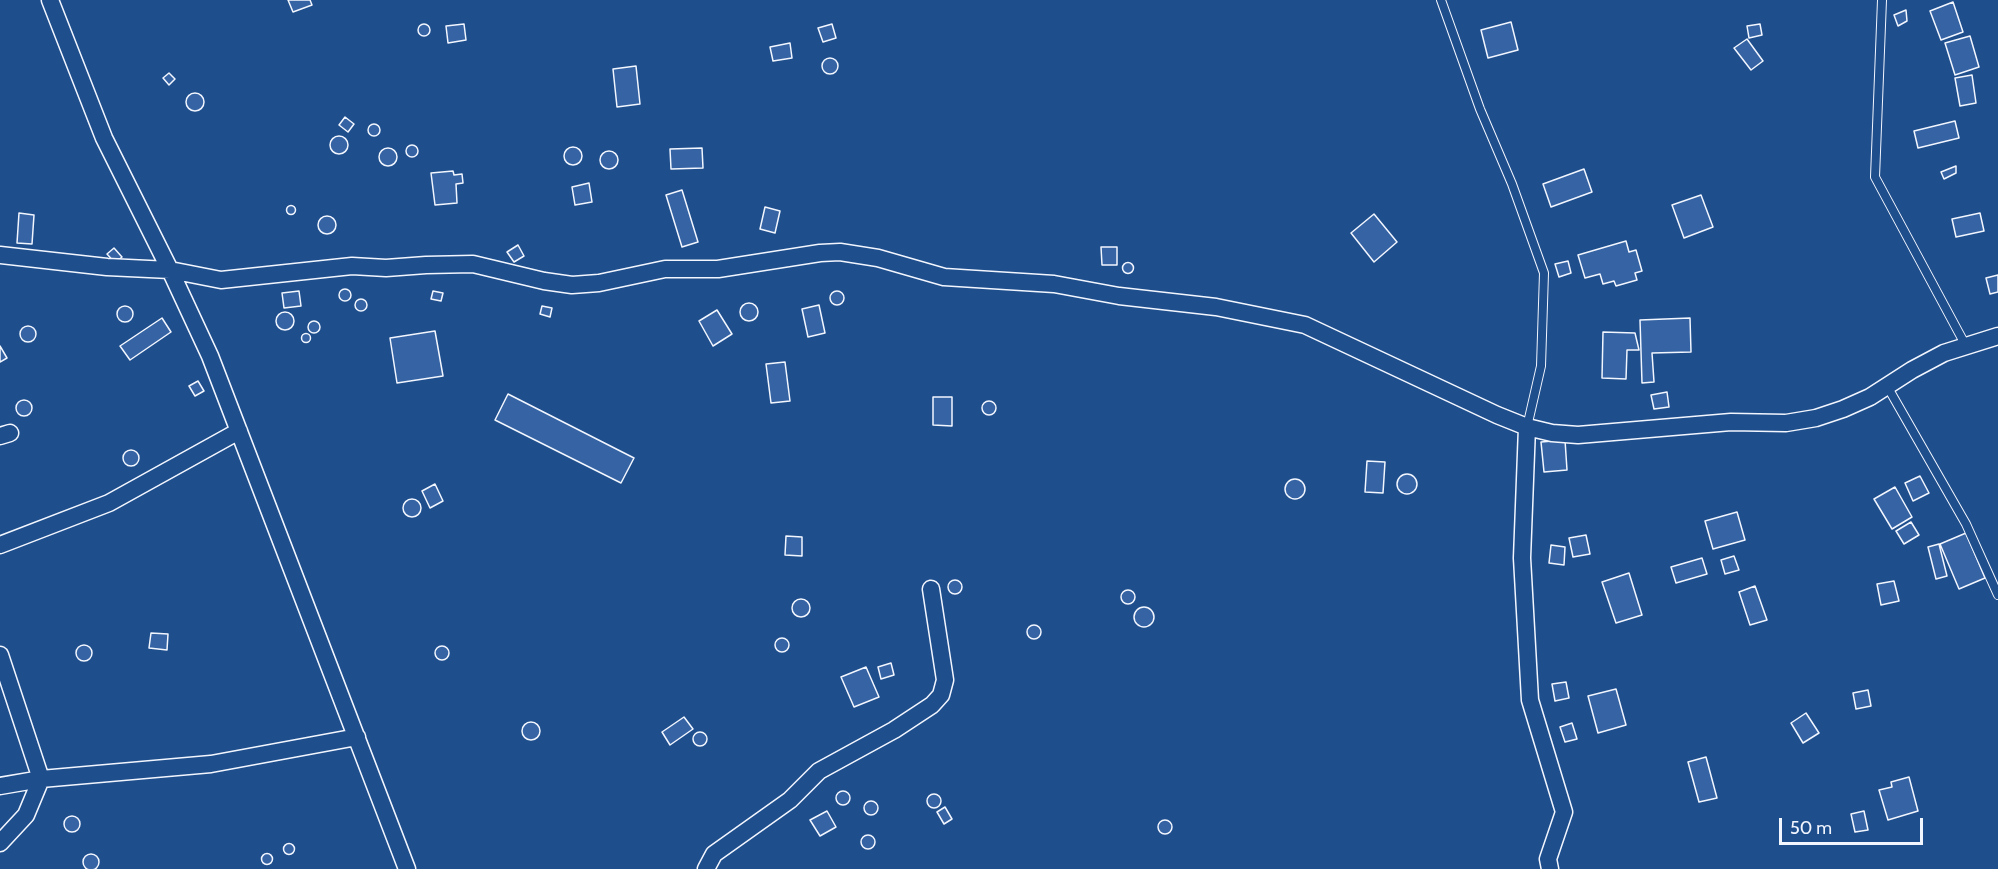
<!DOCTYPE html>
<html>
<head>
<meta charset="utf-8">
<style>
	body { margin:0 }
	#map { position:relative; width:1998px; height:869px; overflow:hidden; background:#1f4e8c; font-family:Cabin,sans-serif }
	canvas { display:block }
	.scale { position:absolute; left:1779px; top:818px; width:144px; height:27px; box-sizing:border-box; border:3px solid #f2f6ff; border-top:0; padding-left:8px; font-size:18px; line-height:21px; white-space:nowrap; color:#f2f6ff; -webkit-text-stroke:4px #1f4e8c; paint-order:stroke }
</style>
</head>
<body>
<div id="map">
<canvas width="1998" height="869"></canvas>
<div class="scale">50 m</div>
</div>
<script>
const c = document.querySelector('canvas').getContext('2d');
c.lineJoin = 'round';
function fill(path, color) { c.fillStyle = color; c.fill(path, 'evenodd'); }
function strokePath(path, color, width, dash) { c.strokeStyle = color; c.lineWidth = width; c.lineCap = dash ? 'butt' : 'round'; c.setLineDash(dash || []); c.stroke(path); }
const building = new Path2D(`
	M288,0H310L312,5L293,12Z
	M1953,2L1963,32L1941,40L1930,11Z
	M1906,10L1907,21L1898,26L1894,15Z
	M1511,22L1518,50L1488,58L1481,30Z
	M418 30a6 6 0 1 1 12 0a6 6 0 1 1-12 0Z
	M464,24L466,40L448,43L446,26Z
	M832,24L836,38L823,42L818,28Z
	M1760,24L1762,35L1749,38L1747,26Z
	M1970,36L1979,67L1955,75L1945,43Z
	M1747,39L1763,61L1751,70L1734,48Z
	M790,43L792,58L773,61L770,47Z
	M822 66a8 8 0 1 1 16 0a8 8 0 1 1-16 0Z
	M636,66L640,104L617,107L613,69Z
	M169,73L175,79L169,85L163,78Z
	M1972,75L1976,103L1960,106L1955,78Z
	M186 102a9 9 0 1 1 18 0a9 9 0 1 1-18 0Z
	M345,117L354,124L348,132L339,125Z
	M1955,121L1959,138L1918,148L1914,131Z
	M368 130a6 6 0 1 1 12 0a6 6 0 1 1-12 0Z
	M330 145a9 9 0 1 1 18 0a9 9 0 1 1-18 0Z
	M406 151a6 6 0 1 1 12 0a6 6 0 1 1-12 0Z
	M564 156a9 9 0 1 1 18 0a9 9 0 1 1-18 0Z
	M702,148L703,168L671,169L670,149Z
	M379 157a9 9 0 1 1 18 0a9 9 0 1 1-18 0Z
	M600 160a9 9 0 1 1 18 0a9 9 0 1 1-18 0Z
	M1956,166V173L1944,179L1941,172Z
	M1584,169L1592,192L1551,207L1543,184Z
	M453,171L454,175L462,174L463,183L456,184L457,203L435,205L431,173Z
	M589,183L592,202L575,205L572,187Z
	M682,190L698,242L682,247L666,195Z
	M1701,195L1713,227L1684,238L1672,205Z
	M286.5 210a4.5 4.5 0 1 1 9 0a4.5 4.5 0 1 1-9 0Z
	M765,207L780,211L775,233L760,229Z
	M19,213L34,215L32,244L17,243Z
	M1980,213L1984,231L1956,237L1952,219Z
	M1374,214L1397,242L1374,262L1351,233Z
	M318 225a9 9 0 1 1 18 0a9 9 0 1 1-18 0Z
	M1626,241L1629,252L1636,250L1642,271L1635,273L1637,280L1616,286L1614,281L1603,284L1600,274L1585,278L1578,255Z
	M518,245L524,256L514,262L507,252Z
	M1101,247H1117V265H1102Z
	M114,248L122,257L115,263L107,254Z
	M1568,261L1571,273L1559,277L1555,264Z
	M1122.5 268a5.5 5.5 0 1 1 11 0a5.5 5.5 0 1 1-11 0Z
	M1998,275V292L1990,294L1986,278Z
	M339 295a6 6 0 1 1 12 0a6 6 0 1 1-12 0Z
	M830 298a7 7 0 1 1 14 0a7 7 0 1 1-14 0Z
	M299,291L301,306L284,308L282,293Z
	M433,291L443,293L441,301L431,299Z
	M355 305a6 6 0 1 1 12 0a6 6 0 1 1-12 0Z
	M740 312a9 9 0 1 1 18 0a9 9 0 1 1-18 0Z
	M819,305L825,333L808,337L802,309Z
	M542,306L552,308L550,317L540,314Z
	M117 314a8 8 0 1 1 16 0a8 8 0 1 1-16 0Z
	M717,310L732,334L713,346L699,321Z
	M276 321a9 9 0 1 1 18 0a9 9 0 1 1-18 0Z
	M162,318L171,332L130,360L120,346Z
	M1690,318L1691,352L1652,353L1654,382L1642,383L1640,320Z
	M308 327a6 6 0 1 1 12 0a6 6 0 1 1-12 0Z
	M20 334a8 8 0 1 1 16 0a8 8 0 1 1-16 0Z
	M435,331L443,376L397,383L390,338Z
	M1603,332L1635,333L1639,350H1627L1626,379L1602,378Z
	M301.5 338a4.5 4.5 0 1 1 9 0a4.5 4.5 0 1 1-9 0Z
	M0,346L7,358L0,362Z
	M785,362L790,401L771,403L766,364Z
	M198,381L204,391L195,396L189,386Z
	M1667,392L1669,407L1654,409L1651,395Z
	M508,394L634,458L621,483L495,420Z
	M933,397H952V426L933,425Z
	M16 408a8 8 0 1 1 16 0a8 8 0 1 1-16 0Z
	M982 408a7 7 0 1 1 14 0a7 7 0 1 1-14 0Z
	M1565,440L1567,470L1544,472L1541,442Z
	M123 458a8 8 0 1 1 16 0a8 8 0 1 1-16 0Z
	M1367,461L1385,462L1383,493L1365,492Z
	M1397 484a10 10 0 1 1 20 0a10 10 0 1 1-20 0Z
	M1920,476L1929,493L1913,501L1905,483Z
	M1285 489a10 10 0 1 1 20 0a10 10 0 1 1-20 0Z
	M435,484L443,501L430,508L422,491Z
	M1895,487L1912,517L1892,529L1874,499Z
	M403 508a9 9 0 1 1 18 0a9 9 0 1 1-18 0Z
	M1737,512L1745,540L1713,549L1705,521Z
	M1911,522L1919,535L1904,544L1896,531Z
	M1966,533L1985,578L1959,589L1940,544Z
	M1586,535L1590,554L1573,557L1569,538Z
	M786,536L802,537V556L785,555Z
	M1939,544L1947,576L1936,579L1928,547Z
	M1551,545L1565,547L1564,565L1549,563Z
	M1734,556L1739,570L1725,574L1721,560Z
	M1702,558L1707,574L1676,583L1671,567Z
	M1629,573L1642,615L1616,623L1602,582Z
	M948 587a7 7 0 1 1 14 0a7 7 0 1 1-14 0Z
	M1894,581L1899,601L1881,605L1877,584Z
	M1755,586L1767,620L1750,625L1739,592Z
	M1121 597a7 7 0 1 1 14 0a7 7 0 1 1-14 0Z
	M792 608a9 9 0 1 1 18 0a9 9 0 1 1-18 0Z
	M1134 617a10 10 0 1 1 20 0a10 10 0 1 1-20 0Z
	M1027 632a7 7 0 1 1 14 0a7 7 0 1 1-14 0Z
	M151,633L168,634L167,650L149,648Z
	M775 645a7 7 0 1 1 14 0a7 7 0 1 1-14 0Z
	M76 653a8 8 0 1 1 16 0a8 8 0 1 1-16 0Z
	M435 653a7 7 0 1 1 14 0a7 7 0 1 1-14 0Z
	M891,663L894,675L881,679L878,667Z
	M866,667L879,697L854,707L841,677Z
	M1566,682L1569,698L1555,701L1552,684Z
	M1616,689L1626,725L1598,733L1588,696Z
	M1868,690L1871,706L1856,709L1853,693Z
	M1806,713L1819,733L1803,743L1791,723Z
	M684,717L693,729L670,745L662,732Z
	M522 731a9 9 0 1 1 18 0a9 9 0 1 1-18 0Z
	M1572,723L1577,739L1565,742L1560,727Z
	M693 739a7 7 0 1 1 14 0a7 7 0 1 1-14 0Z
	M1706,757L1717,798L1699,802L1688,762Z
	M1909,777L1918,811L1888,820L1879,790L1892,787L1891,782Z
	M836 798a7 7 0 1 1 14 0a7 7 0 1 1-14 0Z
	M927 801a7 7 0 1 1 14 0a7 7 0 1 1-14 0Z
	M864 808a7 7 0 1 1 14 0a7 7 0 1 1-14 0Z
	M945,807L952,819L944,824L937,812Z
	M827,811L836,827L820,836L810,820Z
	M1864,811L1868,830L1855,832L1851,814Z
	M64 824a8 8 0 1 1 16 0a8 8 0 1 1-16 0Z
	M1158 827a7 7 0 1 1 14 0a7 7 0 1 1-14 0Z
	M861 842a7 7 0 1 1 14 0a7 7 0 1 1-14 0Z
	M283.5 849a5.5 5.5 0 1 1 11 0a5.5 5.5 0 1 1-11 0Z
	M261.5 859a5.5 5.5 0 1 1 11 0a5.5 5.5 0 1 1-11 0Z
	M83 862a8 8 0 1 1 16 0a8 8 0 1 1-16 0Z`);
fill(building, '#3563a3');
strokePath(building, '#f2f6ff', 1.5);
const lane = new Path2D(`
	M1441,0L1480,109L1512,184L1544,273L1541,366L1527,427
	M1882,0L1875,177L1966,346
	M1887,386L1966,524L1998,595`);
const street = new Path2D(`
	M50,0L104,138L170,270L210,356L407,869
	M0,255L107,267L170,270L221,280L352,266L386,268L426,265L473,264L544,281L572,285L599,283L665,269H718L820,253L840,252L878,258L944,277L1054,284L1119,296L1216,307L1305,325L1497,415L1527,427L1552,433L1578,435L1731,422L1786,423L1816,418L1843,409L1870,397L1912,370L1944,353L1998,336
	M1527,427L1522,558L1530,700L1564,812L1548,859L1550,869
	M0,436L10,433
	M0,545L109,503L239,431
	M0,655L41,779L26,815L0,843
	M0,786L41,779L211,764L357,737
	M706,869L714,854L790,800L819,771L894,730L932,705L941,695L945,680L931,589`);
strokePath(lane, '#f2f6ff', 10);
strokePath(street, '#f2f6ff', 19);
strokePath(lane, '#1f4e8c', 8);
strokePath(street, '#1f4e8c', 16);
</script>
</body>
</html>
